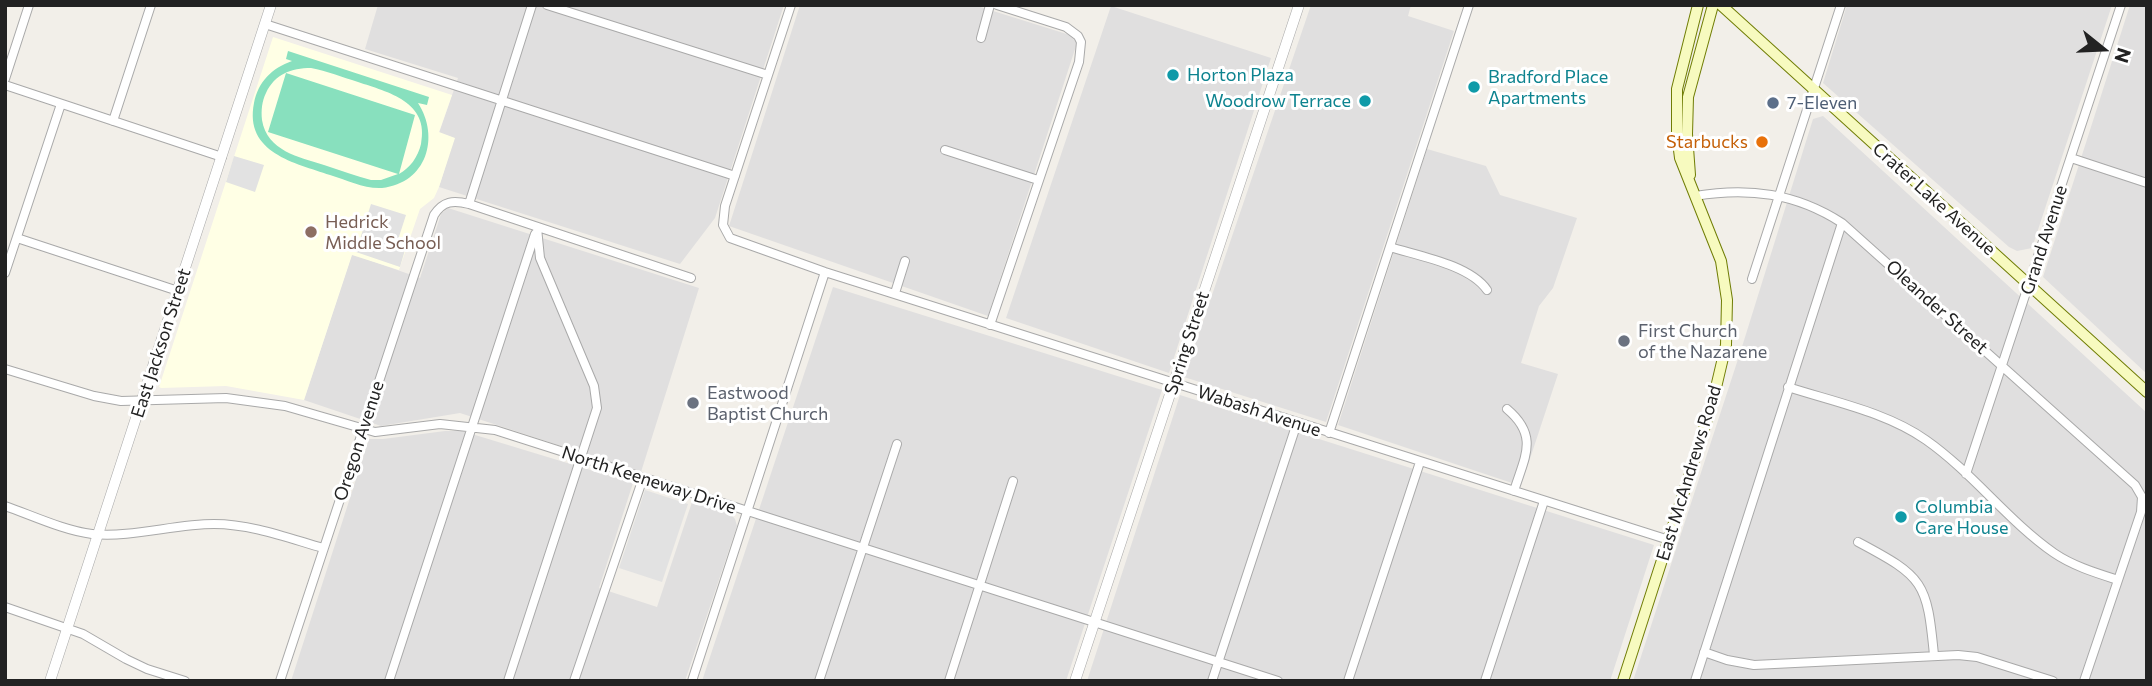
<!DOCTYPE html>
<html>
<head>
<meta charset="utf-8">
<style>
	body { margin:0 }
	#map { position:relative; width:2152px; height:686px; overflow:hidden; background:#f2efe9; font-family:Commissioner,sans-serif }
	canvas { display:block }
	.frame { position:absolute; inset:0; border:7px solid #222; pointer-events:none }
	.north { position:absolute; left:2068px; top:14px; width:70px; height:70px; -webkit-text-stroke:5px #fff; paint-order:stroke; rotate:108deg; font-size:19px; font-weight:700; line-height:28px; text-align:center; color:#222 }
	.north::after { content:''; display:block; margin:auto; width:24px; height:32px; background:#222; clip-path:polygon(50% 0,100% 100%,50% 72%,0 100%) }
</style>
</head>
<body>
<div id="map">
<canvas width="2152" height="686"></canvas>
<div class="frame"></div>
<div class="north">N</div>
</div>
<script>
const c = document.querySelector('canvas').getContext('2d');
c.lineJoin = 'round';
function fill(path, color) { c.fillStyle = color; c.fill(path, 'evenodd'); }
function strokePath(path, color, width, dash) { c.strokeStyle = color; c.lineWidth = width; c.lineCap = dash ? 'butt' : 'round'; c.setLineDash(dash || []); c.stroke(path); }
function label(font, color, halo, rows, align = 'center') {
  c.font = font + ' Commissioner,sans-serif'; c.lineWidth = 6; c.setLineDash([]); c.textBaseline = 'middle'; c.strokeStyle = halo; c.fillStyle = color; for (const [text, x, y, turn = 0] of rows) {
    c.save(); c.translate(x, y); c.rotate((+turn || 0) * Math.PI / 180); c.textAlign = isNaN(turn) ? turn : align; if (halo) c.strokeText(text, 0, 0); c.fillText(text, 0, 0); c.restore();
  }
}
fill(new Path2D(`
	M378,5H784L715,218L680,264L439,187L454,138L439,133L458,78L365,49Z
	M800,5H974L1070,35L1077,43L988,316L729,226Z
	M1311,5H1411L1408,16L1454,31L1326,422L1184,377Z
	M1847,5H2112L2032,248L2017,251L2009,247L1823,83Z
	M2130,5H2147V374L2043,277Z
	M1111,6L1271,58L1169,373L1006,318Z
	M1823,116L2147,413V681H1633L1741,350L1813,119Z
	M1427,149L1486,166L1500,195L1577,218L1553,288L1539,306L1521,363L1558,374L1521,486L1338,425Z
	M448,208L699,288L641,472L460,413L381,426L304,400L352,254L420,278L441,214Z
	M833,287L1162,390L1066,681H702Z
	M1180,395L1654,545L1610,681H1087Z
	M445,431H462L633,483L599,588L657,607L693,499L728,511L735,519L737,526L685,681H291L369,439H383Z`), '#e0dfdf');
fill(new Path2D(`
	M273,37L452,95L439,132L455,138L439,187L434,198L420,209L399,270L352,255L304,400L226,386L161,388L159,387Z`), '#ffffe5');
fill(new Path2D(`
	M288,51L429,97L427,105L418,103C440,137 427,183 382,188C364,189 347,180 330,175C295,163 244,153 254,103C258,82 272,68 292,61L286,59ZM311,68C327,71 342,77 358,82C388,92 430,102 421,144C418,157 410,168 399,174L415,115L286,73L268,132L398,174L381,180H371C356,176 340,170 324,165C299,157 267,151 262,120C261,110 262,101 266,93C275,74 291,68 311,68Z`), '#88e0be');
fill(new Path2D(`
	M234,156L264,165L255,192L226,182Z
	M371,204L406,215L396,246L405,250L400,267L356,252Z
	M645,490L688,504L662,582L619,568Z`), '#e2e2e2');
const minor = new Path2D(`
	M547,5L768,75
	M791,5L725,206L723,225L730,238L825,272L1669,540
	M265,24L735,176
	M981,38L990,5
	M5,79L29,5
	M5,85L222,157
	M113,121L151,5
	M945,150L1038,180
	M2071,158L2147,183
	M1695,196C1748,187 1796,193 1842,223L2135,485L2142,497L2141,512L2084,681
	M469,204L532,5
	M17,238L178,291
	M1390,247C1419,256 1470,265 1487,290
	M5,273L61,104
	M1752,279L1841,5
	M895,293L905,261
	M990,325L1079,62L1081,42L1078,36L1066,27L997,5
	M5,369L94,396L121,401L226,398L285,406L375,432L440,424L495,430L1278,681
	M1788,387C1834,402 1886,412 1926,440C1973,473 2008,521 2054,553C2073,566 2096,573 2118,580
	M1507,409C1539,436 1525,456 1514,491
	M1329,433L1469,5
	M1966,474L2121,5
	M5,506C31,515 65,531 92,534C132,538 174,524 214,524C251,524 288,538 323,548
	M1858,542C1924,577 1927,582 1934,655
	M5,607L83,634L126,659L147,669L185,681
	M1704,652L1727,660L1754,665L1958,655L1977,657L2053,681
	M280,681L434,215C443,201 453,200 469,204L691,278
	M389,681L535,234
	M508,681L597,408L594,386L540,258L537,228
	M574,681L643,478
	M692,681L825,272
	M819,681L897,444
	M949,681L1013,481
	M1212,681L1297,423
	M1348,681L1420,462
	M1485,681L1544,501
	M1695,681L1842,223`);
const tertiary = new Path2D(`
	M50,681L271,5
	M1075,681L1299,5`);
const secondary = new Path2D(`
	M1721,5L2147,392
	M1690,175L1687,134L1688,97L1713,5
	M1623,681L1701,439L1714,396L1726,345L1727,300L1721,261L1680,158L1677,134V89L1698,5`);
strokePath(minor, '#a9a9a9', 10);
strokePath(tertiary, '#a9a9a9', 11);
strokePath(secondary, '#707d05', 12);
strokePath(minor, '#fff', 8);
strokePath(tertiary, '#fff', 10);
strokePath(secondary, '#f7fabf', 10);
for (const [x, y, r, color] of [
	[1173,75,7,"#0f9aa8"],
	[1474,87,7,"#0f9aa8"],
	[1365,101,7,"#0f9aa8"],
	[1773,103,7,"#5c6f8a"],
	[1762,142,7,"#e8710a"],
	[311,232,7,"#8d6e63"],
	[1624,341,7,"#6b7280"],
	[693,403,7,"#6b7280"],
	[1901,517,7,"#0f9aa8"]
]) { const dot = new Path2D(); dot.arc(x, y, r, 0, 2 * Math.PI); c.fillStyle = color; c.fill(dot); strokePath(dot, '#fff', 2.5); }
label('18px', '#0d838f', '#fff', [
	["Horton Plaza",1187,75],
	["Bradford Place",1488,77],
	["Apartments",1488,98],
	["Woodrow Terrace",1351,101,"right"],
	["Columbia",1915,507],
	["Care House",1915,528]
], 'left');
label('18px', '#4e5e75', '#fff', [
	["7-Eleven",1787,103]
], 'left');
label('18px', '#c56008', '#fff', [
	["Starbucks",1748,142]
], 'right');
label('18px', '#222', '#fff', [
	["Crater Lake Avenue",1934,199,42],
	["Grand Avenue",2044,240,-72],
	["Oleander Street",1937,307,42],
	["East Jackson Street",161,343,-72],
	["Spring Street",1187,343,-72],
	["Wabash Avenue",1259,411,18],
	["Oregon Avenue",359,441,-72],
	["East McAndrews Road",1689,473,-73],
	["North Keeneway Drive",649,480,18]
]);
label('18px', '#785e54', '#fff', [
	["Hedrick",325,222],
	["Middle School",325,243]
], 'left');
label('18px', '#5b616d', '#fff', [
	["First Church",1638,331],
	["of the Nazarene",1638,352],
	["Eastwood",707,393],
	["Baptist Church",707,414]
], 'left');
</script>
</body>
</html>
